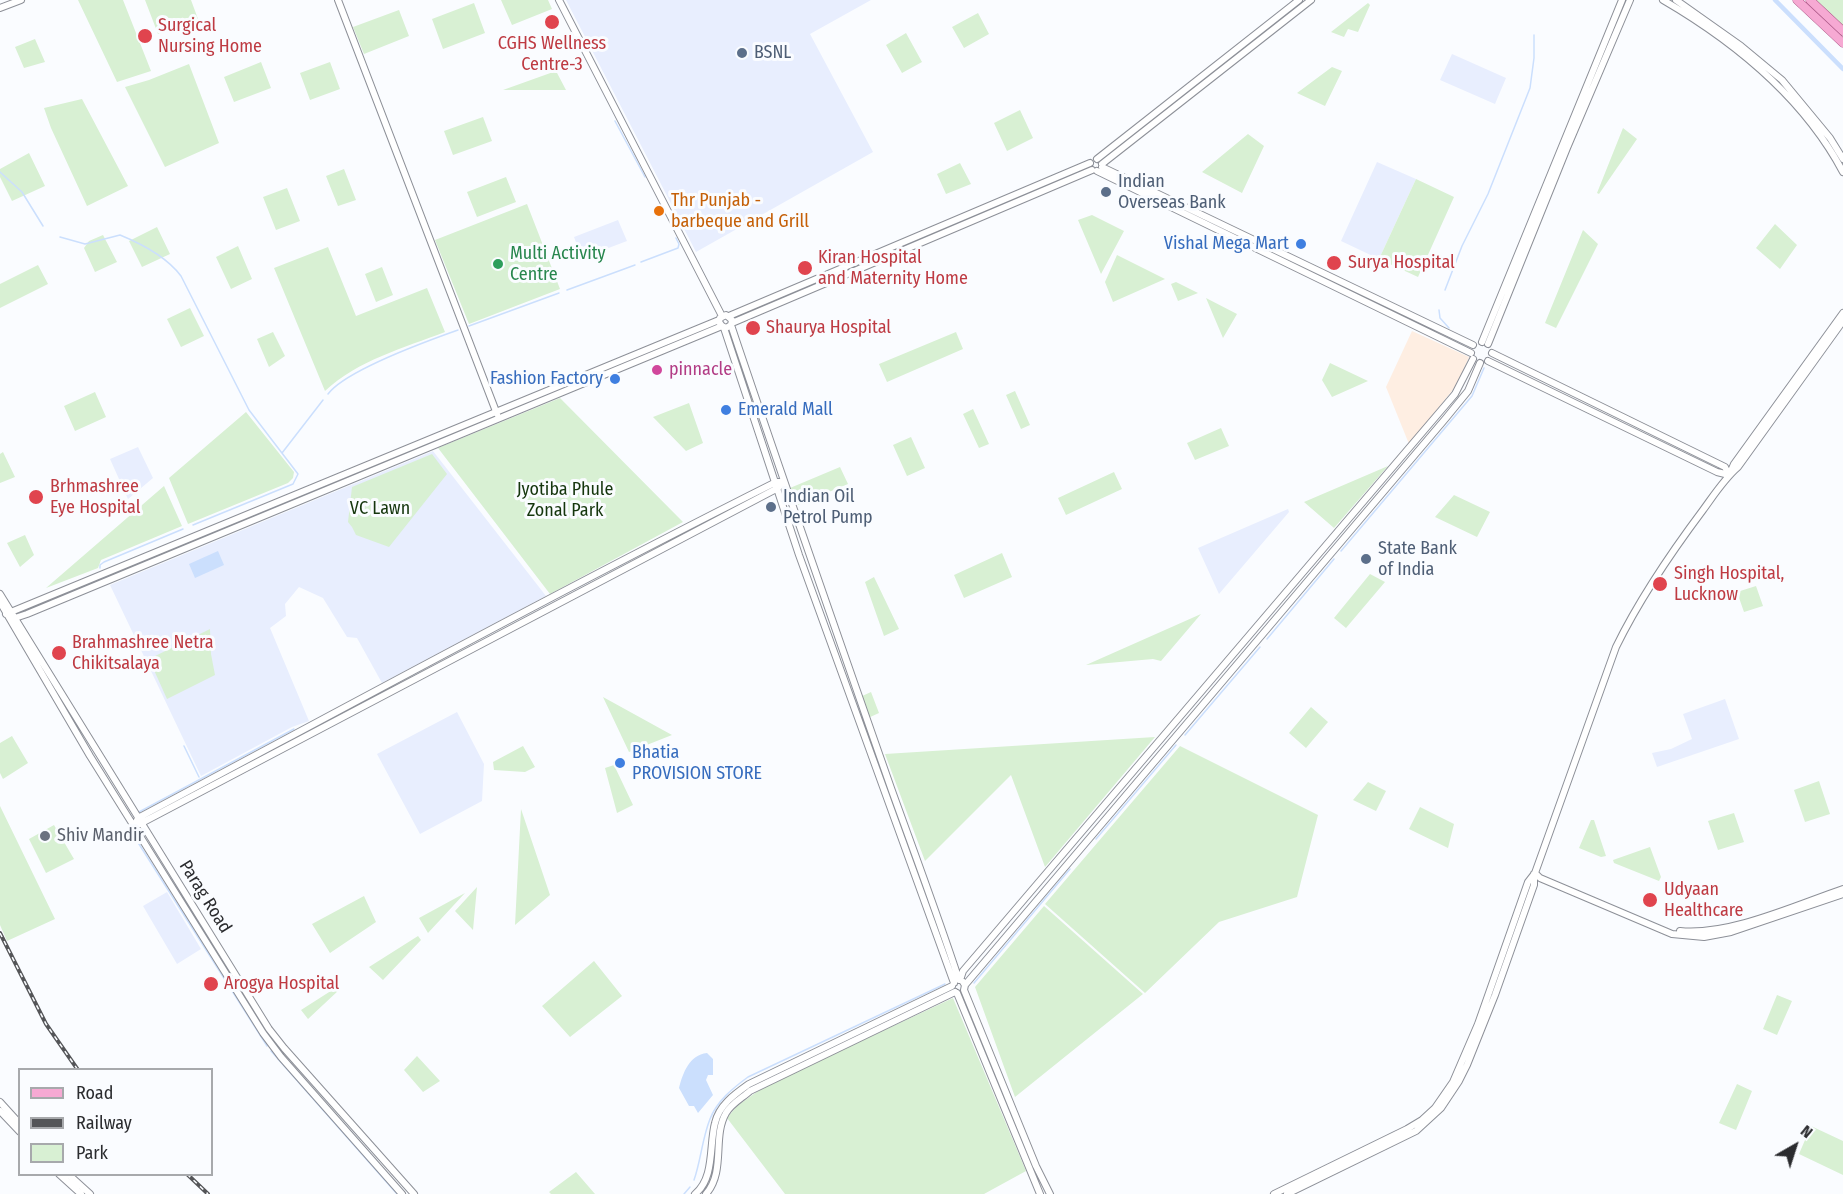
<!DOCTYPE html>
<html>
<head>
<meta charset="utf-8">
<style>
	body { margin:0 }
	#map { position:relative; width:1843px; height:1194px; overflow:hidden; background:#fafcff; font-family:"Fira Sans Condensed",sans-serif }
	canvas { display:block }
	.legend { position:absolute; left:18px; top:1068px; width:195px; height:108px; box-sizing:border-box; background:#fafcff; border:2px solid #a7a9ac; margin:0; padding:8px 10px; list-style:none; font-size:18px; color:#2b2c2f }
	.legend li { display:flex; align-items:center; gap:12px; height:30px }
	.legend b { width:30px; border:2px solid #a7a9ac }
	.north { position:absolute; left:1765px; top:1116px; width:60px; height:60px; -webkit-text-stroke:4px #fafcff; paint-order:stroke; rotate:39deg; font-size:16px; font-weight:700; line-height:24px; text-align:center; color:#2b2c2f }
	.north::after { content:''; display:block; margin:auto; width:21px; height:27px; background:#2b2c2f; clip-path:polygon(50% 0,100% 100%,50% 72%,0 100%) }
</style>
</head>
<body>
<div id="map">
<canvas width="1843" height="1194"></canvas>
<ul class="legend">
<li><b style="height:8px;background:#f6a9d3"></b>Road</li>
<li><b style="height:8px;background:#545558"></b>Railway</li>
<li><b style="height:16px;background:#d8f0d3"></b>Park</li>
</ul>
<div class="north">N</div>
</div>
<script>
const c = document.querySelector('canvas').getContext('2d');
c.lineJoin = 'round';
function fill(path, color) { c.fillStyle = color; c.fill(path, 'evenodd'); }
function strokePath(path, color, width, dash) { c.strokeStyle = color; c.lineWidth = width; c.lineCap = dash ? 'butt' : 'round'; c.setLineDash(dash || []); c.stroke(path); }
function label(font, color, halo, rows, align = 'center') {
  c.font = font + ' "Fira Sans Condensed",sans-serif'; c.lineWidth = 6; c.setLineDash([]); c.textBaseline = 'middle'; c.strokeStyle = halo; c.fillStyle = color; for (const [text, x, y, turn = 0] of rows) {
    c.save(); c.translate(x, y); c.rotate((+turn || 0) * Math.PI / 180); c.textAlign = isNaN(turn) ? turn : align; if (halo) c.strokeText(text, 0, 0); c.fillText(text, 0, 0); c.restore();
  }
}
fill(new Path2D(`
	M1412,331L1469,357L1456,386L1409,444L1386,387Z`), '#feeee2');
fill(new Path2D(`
	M566,0H871L810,34L873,152L696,252Z
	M1452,54L1506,78L1495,104L1440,80Z
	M1377,162L1416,179L1379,259L1341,241Z
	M618,220L627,241L582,258L574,237Z
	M138,447L153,478L128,499L110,459Z
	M433,451L546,596L382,683L357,638L347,637L323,598L299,587L285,604L286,616L270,628L309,721L292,727L201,776L110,585Z
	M1288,509L1289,512L1219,594L1198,548Z
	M1725,699L1739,739L1657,767L1652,753L1671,749L1692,739L1683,714Z
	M457,712L484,764L482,801L420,834L377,754Z
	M167,892L201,949L177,964L143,906Z`), '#e8eefe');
fill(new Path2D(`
	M78,0H123L151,71L117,82Z
	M145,0H191L198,19L158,34Z
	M501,0H548L552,9L512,25Z
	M1816,0H1843V26Z
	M474,3L485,33L443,49L432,19Z
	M1368,3L1370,5L1358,32L1348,29L1344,37L1331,32Z
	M399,10L409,36L364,54L353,27Z
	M978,13L989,34L964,48L952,27Z
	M906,33L922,62L902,73L886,45Z
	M35,39L45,62L24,68L15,47Z
	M261,62L271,88L234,102L224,77Z
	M330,62L340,89L310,100L300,73Z
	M189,64L219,143L165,167L125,87L149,80Z
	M1332,67L1342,71L1325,106L1297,93Z
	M556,71L566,90H503Z
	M82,99L128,186L87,206L51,128L44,108Z
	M1020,110L1033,138L1007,151L994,123Z
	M483,117L492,141L453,155L444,131Z
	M1623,128L1637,139L1599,194L1597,193Z
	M1248,134L1264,146L1242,193L1202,172Z
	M29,153L45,186L12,201L0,177V169Z
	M960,163L971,184L946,194L937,174Z
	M344,169L356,200L338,206L326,176Z
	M506,177L516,202L477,217L467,192Z
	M1416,179L1454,197L1418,277L1379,259Z
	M287,188L300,221L276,230L263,197Z
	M527,204L560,289L469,324L435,240Z
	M1092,215L1124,231L1101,274L1078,220Z
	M1775,224L1797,245L1780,269L1756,248Z
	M157,227L170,254L142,267L129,241Z
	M1583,230L1598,244L1556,328L1545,323Z
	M103,235L117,262L95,272L84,248L89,241Z
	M238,246L252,279L231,289L216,257Z
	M328,247L356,316L427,288L445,332C404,348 358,360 325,391L274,268Z
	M1117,255L1165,279L1113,302L1105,282Z
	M38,265L48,284L0,308V284Z
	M382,267L393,295L376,302L365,274Z
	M1176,282L1198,293L1178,301L1171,284Z
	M1206,298L1237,314L1223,338Z
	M190,308L204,336L181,347L167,319Z
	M273,332L285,356L269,367L257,339Z
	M956,332L963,349L887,382L879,364Z
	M1330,363L1368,381L1332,397L1322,380Z
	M1015,391L1030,425L1021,429L1006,395Z
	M95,392L106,417L75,431L64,406Z
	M560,398L683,522L550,594L438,448Z
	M689,403L703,443L686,451L653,417Z
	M973,409L989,444L979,448L963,414Z
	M246,412L294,472L293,478L288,483L188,524L169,478Z
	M1221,428L1229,446L1195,460L1187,443Z
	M911,437L925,468L907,476L893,445Z
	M3,452L15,477L0,483V454Z
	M432,454L447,474L389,547L356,535L352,527L348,522L352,487Z
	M1388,466L1334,528L1304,502Z
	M840,467L848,484L798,505L790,488Z
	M1114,472L1122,489L1066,515L1058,498Z
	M164,486L182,526L101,560L98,568L46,588Z
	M1454,495L1490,512L1477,537L1435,517Z
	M25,535L34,555L20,567L7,543Z
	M1002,553L1012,577L964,598L954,575Z
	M1370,574L1385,582L1346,628L1334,618Z
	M874,577L899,629L884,636L865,582Z
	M1756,586L1763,606L1744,612L1737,592Z
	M1201,614L1161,661L1153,659L1086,665Z
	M210,629L211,654L215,675L167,699L149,659Z
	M871,692L879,713L868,718L860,697Z
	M603,697L672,735L629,752Z
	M1311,707L1328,722L1306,748L1289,733Z
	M12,736L28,763L3,779L0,773V743Z
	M1155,737L1045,867L1011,775L925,861L885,754Z
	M523,746L535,767L525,772L494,770L493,762Z
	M1180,746L1318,815L1297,897L1219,922L1145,993L1045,904Z
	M614,765L633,805L617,813L605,768Z
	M1819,781L1830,814L1805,822L1794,790Z
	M1368,782L1386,791L1376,811L1353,800Z
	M0,806L55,919L7,941L0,925Z
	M1420,807L1454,824L1448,848L1409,829Z
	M521,809L550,895L515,925Z
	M1734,813L1744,842L1718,850L1708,821Z
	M1591,820H1594L1606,856L1601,857L1579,848Z
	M54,825L74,859L46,873L29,839Z
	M1650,847L1661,877L1659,881L1614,863L1613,860Z
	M477,887L473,930L455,911Z
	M465,893L428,933L419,918Z
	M364,896L376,922L330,953L312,924Z
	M1044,906L1143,994L1015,1097L975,987Z
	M418,936L421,940L383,980L369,967Z
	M594,961L622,996L570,1037L542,1006Z
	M337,987L339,990L308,1019L301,1010Z
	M1777,995L1792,1001L1777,1035L1763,1029Z
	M953,998L1026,1171L984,1194H785L727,1118L737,1106L765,1086Z
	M417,1056L440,1081L423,1092L404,1070Z
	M1737,1084L1752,1091L1736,1130L1719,1123Z
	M1811,1126L1843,1141V1175L1799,1154Z
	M576,1172L595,1194H551L549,1192Z`), '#d8f0d3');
fill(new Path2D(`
	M218,551L224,565L195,578L189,564Z
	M707,1053L713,1059V1075H708L706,1080L713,1095L698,1113L694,1106H689L679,1088C683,1073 689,1055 707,1053Z`), '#cbdffd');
strokePath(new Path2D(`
	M615,121L645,177
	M0,172L22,192L43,226
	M60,237L85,244L120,235C142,244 166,256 181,276L249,410L298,474L293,484L193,525
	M641,262L678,248L679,244L676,238
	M567,290L635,265
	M1445,290L1462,246L1488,194L1530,88L1534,58V35
	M1439,310L1440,318L1449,328
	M469,326L559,293
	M328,394C346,370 427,341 458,330
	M282,453L323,400
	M1341,551L1472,396L1484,368
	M100,568V565L104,562L183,529
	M1267,639L1334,559
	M1185,735L1260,647
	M184,746L199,777
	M139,812L294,729
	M132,833L267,1046
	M1096,839L1176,745
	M974,983L1070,869
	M271,1051L397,1194
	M694,1180C701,1160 702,1139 710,1119C717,1101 733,1088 748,1077L945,984
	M684,1194L690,1187`), '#cbdffd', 1.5);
strokePath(new Path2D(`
	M1775,0L1843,69`), '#cbdffd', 4.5);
const minor = new Path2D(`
	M338,0L497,414
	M559,0L722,316
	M1663,0C1735,42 1803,97 1843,172
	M1676,0L1741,46L1782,80L1830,138L1843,159
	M0,8L21,0
	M1097,159L1299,0
	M1102,164L1311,0
	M1102,167L1473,345
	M1097,171L1471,353
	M729,316L1090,163
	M732,323L1092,170
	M731,325L726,328L722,326L719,322L720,318L726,315L732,320L731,325C783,480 837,634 891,788C914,852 938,916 959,980
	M724,328L799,555L954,983
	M1482,342L1622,0
	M1488,344L1567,148L1630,0
	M1492,353L1725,467L1729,475
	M1488,361L1717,472L1729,475
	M1731,471L1734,464L1843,313
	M0,594L269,1029L284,1048L414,1194
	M0,602L90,756L263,1033L281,1057L402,1194
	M6,614L15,618L27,614L722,326
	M6,614L719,320
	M134,827L138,818C350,705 561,590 776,482H783
	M134,827L778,488L783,482
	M1535,873L1540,878L1672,934L1704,937L1731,932L1843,894
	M1680,931C1729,936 1796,905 1843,889
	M960,980L963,971L1455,394L1473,359
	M963,982L965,985L964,990L1036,1166L1050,1194
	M965,985L1446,418L1468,391L1480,363
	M957,993L1040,1194
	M0,1102L20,1124
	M0,1111L20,1132
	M59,1174L81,1194
	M68,1174L90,1194
	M695,1194C715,1178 709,1145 715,1123C719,1105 735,1094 749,1084L952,986
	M706,1194C726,1171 712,1137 726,1113C731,1104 742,1098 750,1091L955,992
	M1274,1194L1407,1129L1422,1120L1435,1108L1453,1082L1478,1024L1528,882L1535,873L1616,647C1640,598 1670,554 1703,510C1714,495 1724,479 1738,467L1843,321
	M1287,1194L1416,1131L1441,1108L1459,1081L1467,1065L1495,995L1534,885V874`);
const major = new Path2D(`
	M1797,0L1843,43
	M1810,0L1843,31`);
strokePath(minor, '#8d9098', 8);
strokePath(major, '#ab5886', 9);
strokePath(minor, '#fff', 6);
strokePath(major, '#f6a9d3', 8);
const rail = new Path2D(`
	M0,933L46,1024L78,1070
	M187,1174L208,1194`);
strokePath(rail, '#545558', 4);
strokePath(rail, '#fafcff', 1.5, [4.5]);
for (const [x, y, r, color] of [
	[552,22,8,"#e0444e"],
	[145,36,8,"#e0444e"],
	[742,53,6,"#5c6f8a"],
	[1106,192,6,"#5c6f8a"],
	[659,211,6,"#e8710a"],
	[1301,244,6,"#3f7fe0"],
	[1334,263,8,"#e0444e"],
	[498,264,6,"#2e9e5b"],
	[805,268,8,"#e0444e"],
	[753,328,8,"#e0444e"],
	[657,370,6,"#d1479c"],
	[615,379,6,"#3f7fe0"],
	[726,410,6,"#3f7fe0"],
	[36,497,8,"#e0444e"],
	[771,507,6,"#5c6f8a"],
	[1366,559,6,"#5c6f8a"],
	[1660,584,8,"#e0444e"],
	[59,653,8,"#e0444e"],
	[620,763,6,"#3f7fe0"],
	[45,836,6,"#6b7280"],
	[1650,900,8,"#e0444e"],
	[211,984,8,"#e0444e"]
]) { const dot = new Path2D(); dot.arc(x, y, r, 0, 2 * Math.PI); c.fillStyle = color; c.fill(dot); strokePath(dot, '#fafcff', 2); }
label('18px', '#be3a42', '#fafcff', [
	["Surgical",158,26],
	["Nursing Home",158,47],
	["CGHS Wellness",552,44,"center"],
	["Centre-3",552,65,"center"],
	["Kiran Hospital",818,258],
	["and Maternity Home",818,279],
	["Surya Hospital",1348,263],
	["Shaurya Hospital",766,328],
	["Brhmashree",50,487],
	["Eye Hospital",50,508],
	["Singh Hospital,",1674,574],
	["Lucknow",1674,595],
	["Brahmashree Netra",72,643],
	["Chikitsalaya",72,664],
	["Udyaan",1664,890],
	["Healthcare",1664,911],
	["Arogya Hospital",224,984]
], 'left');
label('18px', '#4e5e75', '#fafcff', [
	["BSNL",754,53],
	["Indian",1118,182],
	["Overseas Bank",1118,203],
	["Indian Oil",783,497],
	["Petrol Pump",783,518],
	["State Bank",1378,549],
	["of India",1378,570]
], 'left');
label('18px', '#c56008', '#fafcff', [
	["Thr Punjab -",671,201],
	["barbeque and Grill",671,222]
], 'left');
label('18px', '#366cbe', '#fafcff', [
	["Vishal Mega Mart",1289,244],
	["Fashion Factory",603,379],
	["Emerald Mall",738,410,"left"],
	["Bhatia",632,753,"left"],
	["PROVISION STORE",632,774,"left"]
], 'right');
label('18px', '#27864d', '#fafcff', [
	["Multi Activity",510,254],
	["Centre",510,275]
], 'left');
label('18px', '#b23c85', '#fafcff', [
	["pinnacle",669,370]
], 'left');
label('18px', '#15360d', '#fafcff', [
	["Jyotiba Phule",565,490],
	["Zonal Park",565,511],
	["VC Lawn",380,509]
]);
label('18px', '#5b616d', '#fafcff', [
	["Shiv Mandir",57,836]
], 'left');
label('18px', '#2b2c2f', '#fafcff', [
	["Parag Road",205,897,58]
]);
</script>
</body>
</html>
